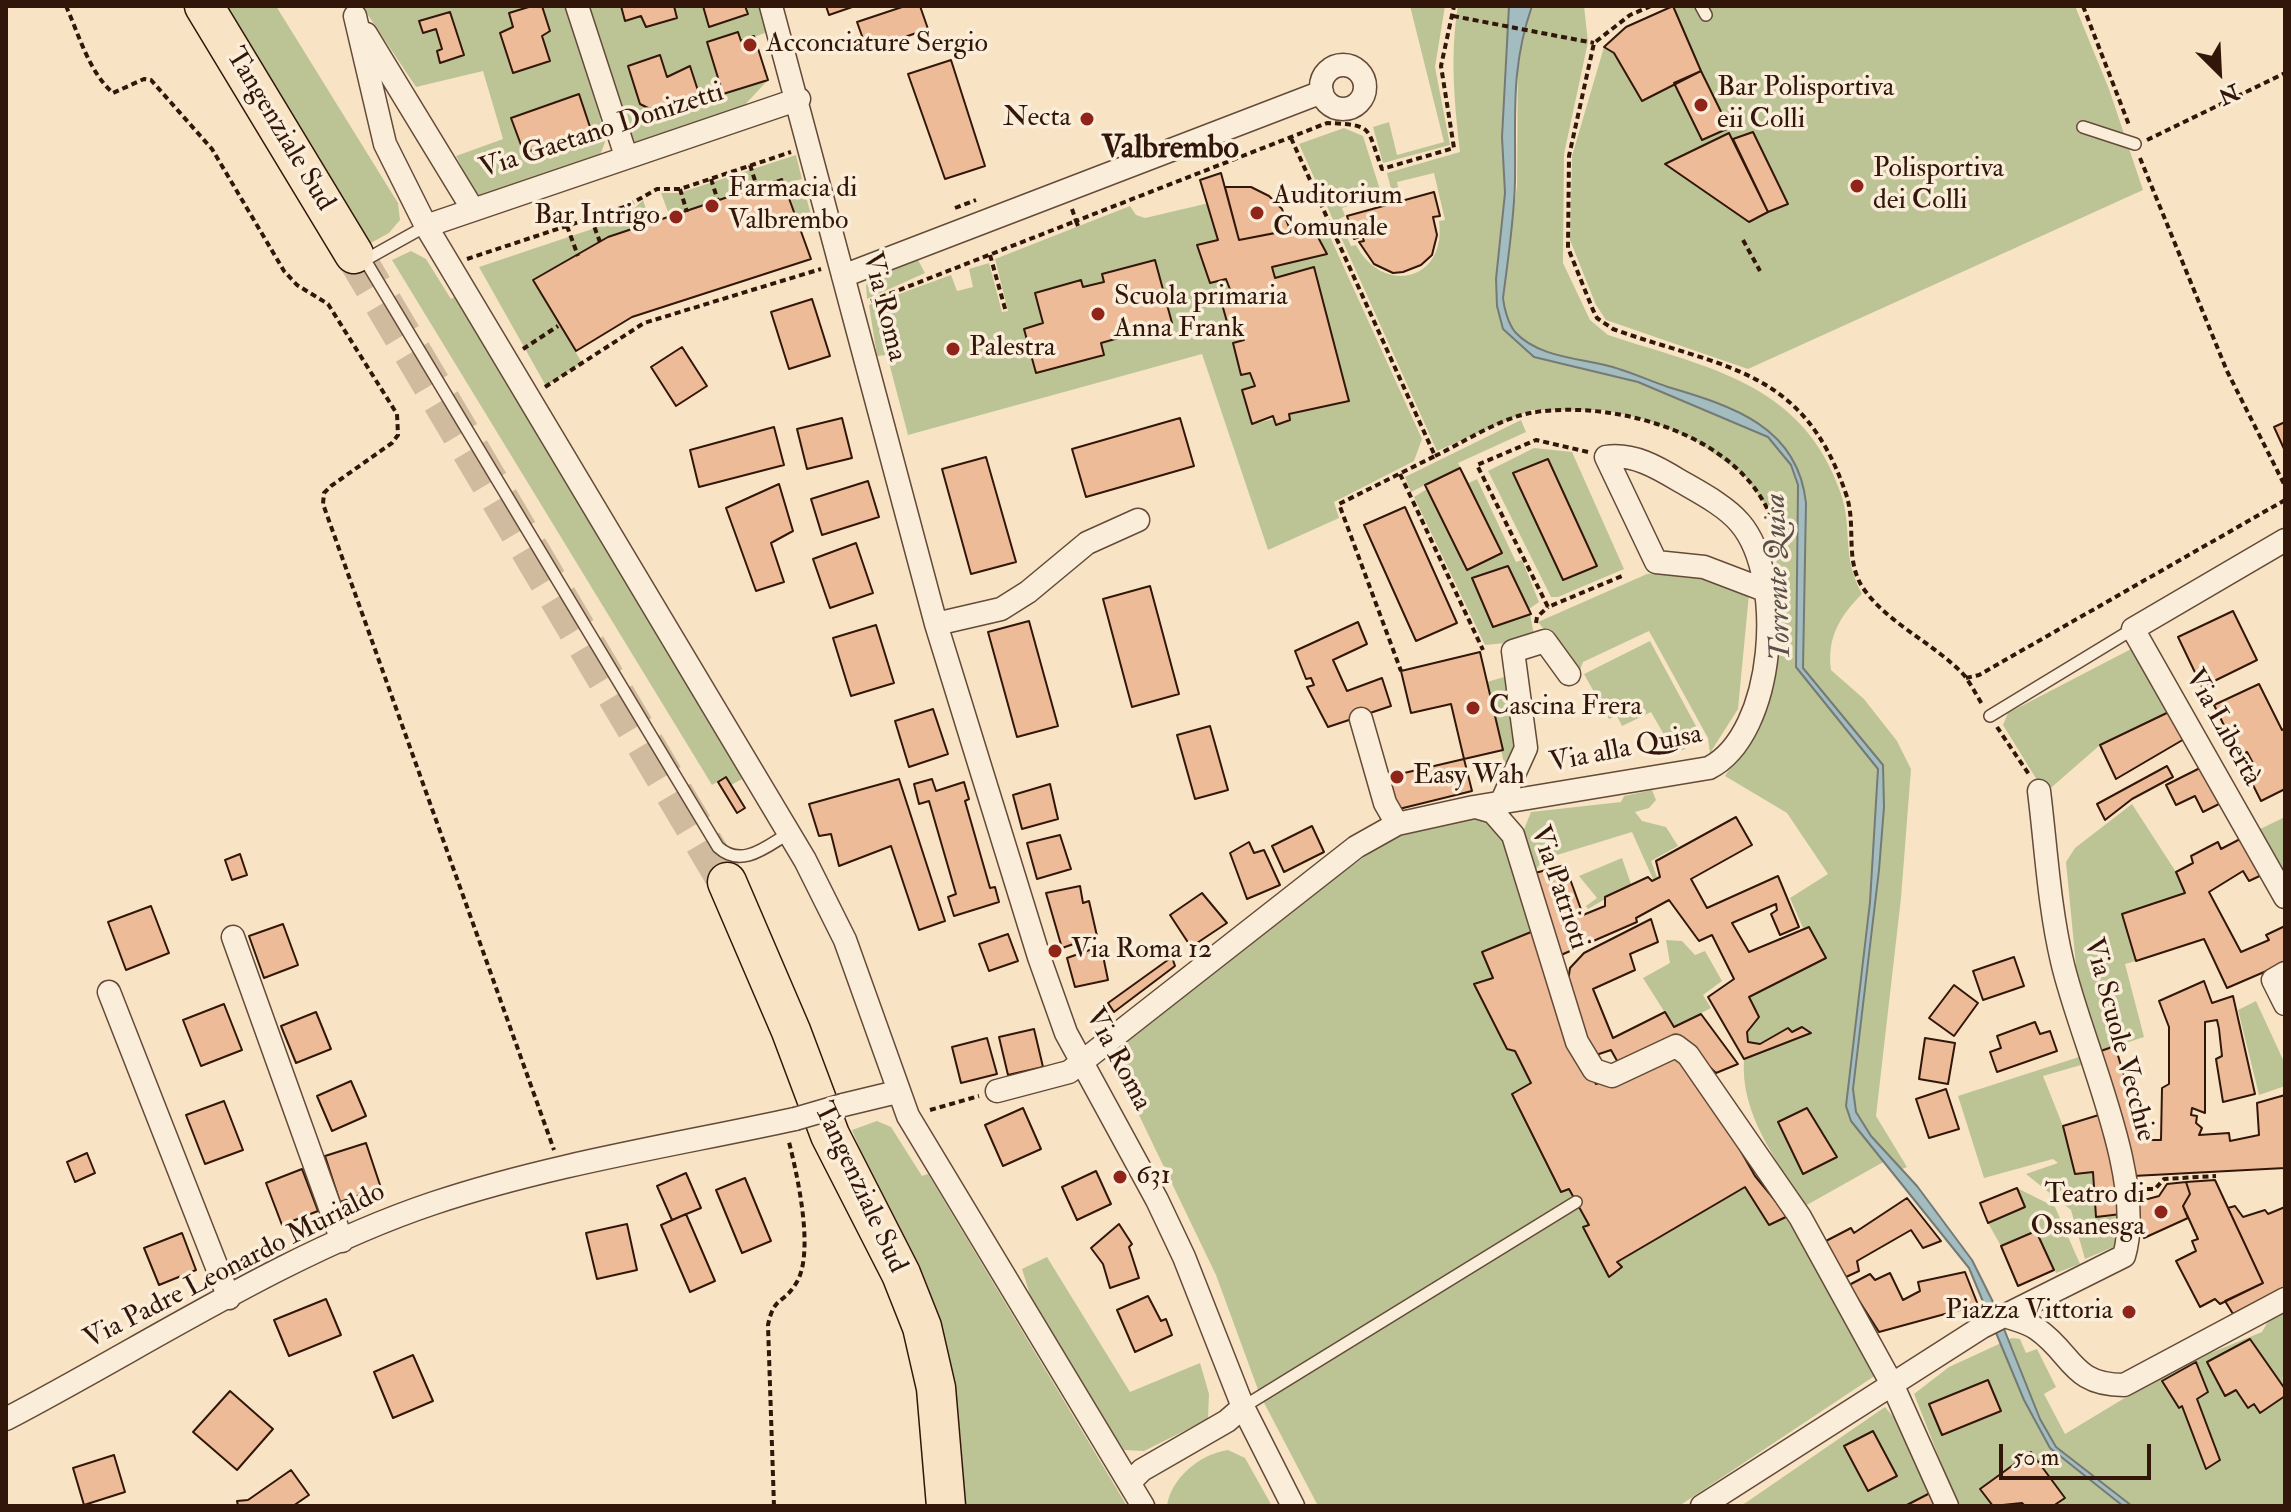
<!DOCTYPE html>
<html>
<head>
<meta charset="utf-8">
<style>
	body { margin:0 }
	#map { position:relative; width:2291px; height:1512px; overflow:hidden; background:#f8e4c5; font-family:"IM FELL Double Pica",serif }
	canvas { display:block }
	.frame { position:absolute; inset:0; border:8px solid #321609; pointer-events:none }
	.north { position:absolute; left:2179px; top:32px; width:80px; height:80px; -webkit-text-stroke:6px #faedd9; paint-order:stroke; rotate:156deg; font-size:22px; font-weight:700; line-height:32px; text-align:center; color:#321609 }
	.north::after { content:''; display:block; margin:auto; width:28px; height:36px; background:#321609; clip-path:polygon(50% 0,100% 100%,50% 72%,0 100%) }
	.scale { position:absolute; left:1999px; top:1444px; width:152px; height:36px; box-sizing:border-box; border:4px solid #321609; border-top:0; padding-left:10px; font-size:24px; line-height:28px; white-space:nowrap; color:#321609; -webkit-text-stroke:6px #faedd9; paint-order:stroke }
</style>
</head>
<body>
<div id="map">
<canvas width="2291" height="1512"></canvas>
<div class="frame"></div>
<div class="north">N</div>
<div class="scale">50 m</div>
</div>
<script>
const c = document.querySelector('canvas').getContext('2d');
c.lineJoin = 'round';
function fill(path, color) { c.fillStyle = color; c.fill(path, 'evenodd'); }
function strokePath(path, color, width, dash) { c.strokeStyle = color; c.lineWidth = width; c.lineCap = dash ? 'butt' : 'round'; c.setLineDash(dash || []); c.stroke(path); }
function label(font, color, halo, rows, align = 'center') {
  c.font = font + ' "IM FELL Double Pica",serif'; c.lineWidth = 7; c.setLineDash([]); c.textBaseline = 'middle'; c.strokeStyle = halo; c.fillStyle = color; for (const [text, x, y, turn = 0] of rows) {
    c.save(); c.translate(x, y); c.rotate((+turn || 0) * Math.PI / 180); c.textAlign = isNaN(turn) ? turn : align; if (halo) c.strokeText(text, 0, 0); c.fillText(text, 0, 0); c.restore();
  }
}
fill(new Path2D(`
	M223,6H276L398,203L400,220L389,233L369,244Z
	M362,6H565L600,117L605,142L599,158L478,198L456,156L503,139L483,71L416,87Z
	M587,6H762L770,31L754,37L768,80L741,109L631,144Z
	M1410,6H1445L1435,67L1450,145L1383,163L1373,127L1389,122L1397,155L1444,142Z
	M1458,6H1584L1588,42L1564,154L1563,263L1590,320L1608,335C1708,368 1803,382 1841,494C1853,531 1841,555 1862,594C1839,617 1827,638 1831,670L1864,699L1897,741L1911,769L1901,898L1876,1116L1907,1167L1900,1170L1887,1160L1805,1206C1776,1159 1740,1114 1744,1059L1810,1033L1803,1027L1792,1032L1788,1028L1760,1044L1748,1042L1747,1032L1758,1017L1749,997L1809,927L1803,928L1790,898L1828,874L1787,813L1725,776L1768,708L1780,610L1773,515L1744,475L1692,438L1647,420L1605,410H1531L1437,451L1299,144L1344,128L1363,136L1382,196L1342,208L1345,216L1339,219L1351,246L1356,245C1383,296 1447,281 1439,221L1445,220L1434,173L1397,182L1399,191L1392,193L1387,173L1460,152C1454,100 1450,54 1458,6ZM1518,29L1517,186L1503,287Z
	M1671,6H2075L2109,89L2143,190L1748,369L1606,320L1596,305L1570,240L1572,156L1604,47L1626,27Z
	M796,155L802,179L784,184L781,180L670,217L661,193H679Z
	M804,189L813,222L799,226L787,193Z
	M643,200L651,223L608,237L534,280L582,363L546,386L479,267L625,218Z
	M1209,203L1218,240L1198,245L1210,283L1226,279L1231,292L1220,297L1229,328L1240,324L1244,340L1233,344L1241,375L1250,373L1255,386L1253,424L1349,400L1314,267L1275,278L1272,267L1326,254L1316,233L1326,228L1422,439L1414,461L1334,502L1339,518L1268,550L1202,354L908,435L887,355L877,356L869,305L951,275L957,291L973,287L969,269L989,263L1002,312L1008,311L995,259L1130,206L1136,215L1145,218Z
	M411,251L426,259L451,299L456,296L744,778L731,785L726,777L712,785L392,260Z
	M918,260L925,273L867,299L866,285L871,279Z
	M1521,420L1526,432L1458,463L1469,483L1477,479L1516,562L1522,560L1539,602L1529,609L1535,640L1485,645L1414,497L1427,489L1425,485L1411,492L1405,477Z
	M1534,448L1572,452L1624,569L1558,597H1551L1488,471Z
	M1670,571L1697,576L1749,594L1738,709L1710,753L1708,738L1649,631L1583,662L1579,673L1538,622L1647,574Z
	M1650,641L1703,739L1675,754L1651,712L1622,726L1617,716L1609,719L1584,674Z
	M2133,648L2173,710L2100,745L2045,793L2003,725L2008,713Z
	M1504,677L1520,730L1506,773L1487,682Z
	M1652,790L1656,800L1649,808L1635,812L1642,821L1666,827L1678,846L1651,861L1657,877L1653,879L1632,832L1544,859L1535,871L1523,832L1531,812L1621,802L1624,796Z
	M2132,804L2176,872L2185,893L2122,914L2136,961L2125,964L2144,1037L2095,1053L2077,976L2066,862L2075,848Z
	M1466,812L1500,829L1536,930L1482,952L1493,978L1474,985L1507,1049L1515,1051L1531,1083L1513,1094L1561,1192L1569,1189L1589,1225L1584,1227L1609,1277L1622,1267L1617,1262L1745,1187L1769,1225L1788,1216L1879,1373L1679,1506H1318L1260,1395L1216,1275L1123,1082L1128,1038L1278,919L1395,835Z
	M2285,817V885L2256,831Z
	M1622,858L1631,884L1588,909L1586,906L1597,898L1579,876Z
	M1666,940L1682,941L1695,955L1705,951L1722,981L1703,995L1711,1008L1674,1027L1643,978L1670,963Z
	M2256,1001L2285,1064V1086L2259,1095L2238,1010Z
	M2079,1057L2081,1065L2043,1076L2063,1126L2093,1172L2096,1216L2121,1214L2118,1245L2085,1259L2071,1210L2026,1174L2058,1163L2053,1159L1984,1178L1958,1096Z
	M877,1121L891,1127L922,1176L928,1174L1127,1506H966C961,1445 959,1383 941,1324C919,1256 878,1196 852,1130Z
	M2017,1188L2055,1207L2080,1264L2056,1273L2036,1231L2001,1246L1988,1223L2024,1207Z
	M1047,1257L1130,1392L1200,1363L1209,1394L1208,1419L1144,1451L1124,1450L1035,1311L1022,1269Z
	M2285,1306V1375L2282,1378L2285,1382V1506H1958L1914,1394L1949,1367L2012,1338L2020,1339L2026,1353L2037,1349L2056,1387L2044,1394L2065,1434L2176,1367L2262,1332L2271,1316Z
	M1885,1407L1896,1420L1939,1506H1741Z
	M1228,1450L1245,1458L1272,1506H1167C1171,1478 1200,1454 1228,1450Z`), '#bcc495');
const water = new Path2D(`
	M1509,6H1532C1510,69 1516,117 1515,182C1514,220 1508,260 1503,298C1504,308 1508,323 1515,332C1537,356 1575,358 1605,365C1627,370 1647,380 1668,387C1733,406 1798,427 1806,503L1803,668L1883,765L1884,807L1879,870L1853,1089L1856,1112L1871,1136L1917,1186L1972,1260L1994,1304L2040,1419L2056,1447L2132,1506H2123L2050,1448L2024,1400L1969,1268L1851,1121L1846,1106L1870,902L1878,769L1796,667L1798,485L1791,465L1768,437L1638,382L1534,357L1503,329L1497,306L1496,279L1505,193L1502,137Z`);
fill(water, '#a2bcbf');
strokePath(water, '#757a76', 2);
const building = new Path2D(`
	M532,6H542L550,31L542,36L550,61L513,73L500,33L513,27L509,13Z
	M621,6H674L677,18L646,27L641,16L625,21Z
	M703,6H745L748,14L709,27Z
	M826,6H855L829,15Z
	M905,6H920L928,29L867,50L857,22Z
	M1673,6L1701,71L1642,101L1614,53L1604,47L1626,27Z
	M450,12L464,55L440,63L437,51L442,49L436,29L423,33L419,21Z
	M738,32L741,41L754,36L768,80L723,94L707,42Z
	M660,55L667,77L690,66L701,100L660,114L640,104L628,66Z
	M951,60L985,166L945,179L908,74Z
	M1701,71L1729,128L1702,140L1674,83Z
	M579,94L591,130L524,153L511,118Z
	M1753,132L1788,204L1768,212L1733,139Z
	M1729,133L1768,212L1749,222L1665,164Z
	M1221,173L1239,240L1312,226L1327,254L1272,267L1275,278L1314,267L1349,401L1289,414L1290,420L1276,425L1273,416L1252,424L1242,390L1255,386L1250,373L1241,375L1233,343L1244,340L1240,324L1229,329L1220,297L1231,292L1226,279L1210,283L1197,245L1218,240L1200,180Z
	M782,179L811,259L632,317L576,351L533,280L608,237Z
	M1225,187H1251L1269,196L1282,209L1290,230L1239,240Z
	M1434,192L1440,216L1433,217L1437,235L1432,255L1421,265L1403,272L1393,273L1374,264L1359,242L1364,241L1362,236L1354,239L1347,216Z
	M1155,260L1172,323L1101,343L1104,355L1036,373L1024,329L1043,323L1035,293L1081,280L1083,287L1104,282L1102,274Z
	M812,299L830,356L789,369L771,312Z
	M682,347L707,386L676,406L651,367Z
	M842,418L852,458L807,469L797,429Z
	M1180,418L1194,466L1086,497L1072,449Z
	M2285,422V451L2274,427Z
	M774,427L784,465L699,487L690,450Z
	M986,457L1016,562L971,574L942,469Z
	M1548,459L1597,566L1563,580L1513,473Z
	M1460,468L1502,553L1467,570L1425,485Z
	M868,481L879,517L822,535L811,499Z
	M779,484L793,531L771,543L784,582L756,591L726,508Z
	M1405,507L1457,623L1416,641L1364,525Z
	M856,543L873,593L830,608L813,559Z
	M1508,566L1531,614L1493,627L1472,578Z
	M1150,586L1179,694L1132,707L1103,599Z
	M2233,611L2257,660L2202,687L2178,637Z
	M1029,621L1058,726L1017,737L988,632Z
	M1358,622L1367,644L1333,660L1347,691L1382,678L1391,706L1328,727L1307,687L1314,685L1311,678L1306,679L1295,651Z
	M876,625L894,683L851,696L833,638Z
	M1480,652L1503,750L1464,759L1451,704L1411,713L1401,671Z
	M2259,684L2282,730L2285,728V789L2261,801L2245,769L2254,765L2247,752L2239,756L2214,705Z
	M933,709L948,754L909,767L895,721Z
	M2173,710L2186,738L2116,779L2100,745Z
	M1210,726L1228,790L1195,799L1177,735Z
	M1464,759L1472,791L1395,810L1387,777Z
	M2167,766L2173,777L2132,799L2105,820L2097,804Z
	M2200,768L2221,803L2203,812L2195,796L2176,805L2166,785Z
	M726,777L745,808L737,813L718,782Z
	M899,779L945,921L919,930L891,846L839,866L831,834L819,836L809,804Z
	M932,779L936,791L964,782L969,799L965,801L990,888L995,887L999,902L954,916L948,897L956,894L929,801L919,804L914,784Z
	M1050,784L1058,819L1022,829L1013,795Z
	M1736,817L1752,845L1691,879L1707,908L1778,876L1799,927L1780,935L1771,914L1777,910L1776,904L1732,923L1749,952L1809,927L1826,958L1749,997L1759,1017L1747,1032L1748,1042L1760,1044L1788,1028L1792,1032L1802,1027L1811,1033L1744,1059L1708,997L1734,979L1712,935L1699,941L1669,900L1636,918L1637,922L1561,955L1535,873L1565,865L1583,915L1605,906V897L1648,877L1652,881L1660,877L1656,861Z
	M1312,826L1324,852L1284,872L1272,846Z
	M1060,835L1071,869L1037,879L1027,843Z
	M2244,837L2266,873L2249,881L2243,871L2209,892L2241,952L2269,940L2266,935L2285,926V963L2227,988L2204,939L2136,961L2122,914L2185,893L2176,872L2193,863L2191,856L2218,842L2221,849Z
	M1249,842L1254,853L1264,850L1280,885L1247,899L1230,853Z
	M240,854L247,875L232,880L225,860Z
	M1080,886L1083,903L1089,901L1097,936L1062,948L1046,893Z
	M1202,893L1227,923L1191,947L1170,915Z
	M151,906L169,953L126,970L108,922Z
	M1651,919L1658,942L1630,954L1635,970L1593,989L1613,1038L1665,1012L1674,1027L1701,1014L1738,1064L1716,1073L1680,1039H1664L1666,1047L1621,1068L1611,1050L1590,1057L1568,981L1570,968L1584,953Z
	M283,924L298,965L264,978L249,936Z
	M1536,930L1572,1040L1596,1084L1677,1052L1690,1062L1755,1176L1788,1216L1769,1225L1745,1187L1617,1262L1622,1267L1609,1277L1583,1227L1589,1225L1569,1189L1561,1192L1512,1094L1531,1083L1515,1051L1507,1049L1474,984L1493,978L1482,952Z
	M1008,934L1018,961L989,971L979,944Z
	M1101,946L1108,980L1075,987L1067,958Z
	M1172,957L1175,966L1114,1012L1108,1003Z
	M2014,957L2024,986L1983,1000L1973,971Z
	M2204,981L2212,1003L2233,996L2255,1094L2223,1102L2216,1059L2222,1056L2219,1029L2217,1020L2205,1022V1113L2192,1108L2191,1115L2197,1116L2196,1123L2202,1128L2199,1135L2229,1133L2230,1141L2259,1135L2257,1103L2285,1095V1168L2133,1176L2095,1053L2115,1046L2144,1140H2161L2162,1088L2169,1084V1027L2159,1001Z
	M1954,985L1978,1003L1954,1036L1929,1018Z
	M224,1004L242,1050L201,1066L183,1020Z
	M316,1012L331,1049L296,1063L281,1026Z
	M2035,1022L2040,1034L2050,1031L2057,1051L1997,1072L1990,1052L2001,1048L1997,1036Z
	M1034,1029L1043,1067L1008,1075L999,1037Z
	M987,1038L997,1074L961,1083L952,1047Z
	M1925,1038L1955,1043L1948,1084L1919,1079Z
	M351,1081L366,1116L332,1131L317,1096Z
	M1946,1089L1959,1129L1929,1138L1916,1099Z
	M224,1101L243,1150L205,1164L186,1115Z
	M1023,1108L1041,1149L1003,1166L985,1125Z
	M1807,1108L1837,1157L1803,1174L1778,1122Z
	M2102,1114L2121,1214L2096,1217L2093,1172L2075,1174L2063,1126Z
	M366,1143L381,1188L340,1202L325,1156Z
	M87,1153L95,1173L75,1182L67,1162Z
	M302,1169L318,1211L282,1225L266,1183Z
	M1096,1171L1111,1204L1077,1220L1062,1187Z
	M686,1173L701,1208L672,1220L657,1186Z
	M745,1178L771,1241L742,1253L716,1190Z
	M2215,1180L2263,1283L2220,1304L2215,1299L2200,1307L2176,1261L2196,1251L2192,1241L2198,1239L2183,1206L2190,1194L2186,1182Z
	M2186,1182L2190,1194L2183,1206L2188,1218L2144,1238L2133,1203L2159,1196L2167,1184Z
	M2017,1188L2025,1207L1988,1223L1980,1203Z
	M1907,1198L1941,1241L1923,1248L1911,1230L1857,1261L1859,1271L1846,1277L1824,1242L1851,1228L1854,1233Z
	M2235,1206L2243,1217L2265,1210L2268,1214L2285,1207V1287L2233,1314L2225,1301L2263,1283L2228,1208Z
	M686,1214L715,1281L690,1292L661,1225Z
	M627,1224L637,1270L597,1279L586,1233Z
	M1119,1224L1132,1244L1129,1247L1139,1278L1110,1288L1103,1264L1091,1248Z
	M2036,1231L2054,1270L2018,1286L2001,1246Z
	M182,1233L196,1270L159,1285L144,1248Z
	M1965,1272L1978,1305L1879,1332L1849,1285L1870,1274L1875,1280L1890,1273L1903,1300L1920,1291L1918,1282Z
	M1148,1296L1161,1321L1166,1319L1172,1335L1135,1352L1117,1310Z
	M326,1299L341,1335L289,1356L274,1320Z
	M2250,1339L2285,1389V1396L2260,1413L2254,1404L2248,1408L2236,1390L2225,1396L2207,1362Z
	M413,1355L433,1401L393,1418L374,1372Z
	M2196,1362L2208,1392L2197,1399L2220,1460L2206,1469L2182,1406L2179,1408L2162,1381Z
	M1988,1380L2001,1411L1942,1435L1929,1404Z
	M230,1391L273,1429L237,1470L193,1432Z
	M1873,1431L1897,1476L1868,1491L1844,1446Z
	M2031,1452L2065,1498L2053,1506H2025L2022,1503L1993,1506L1980,1489Z
	M114,1455L125,1492L84,1505L73,1468Z
	M291,1470L309,1495L293,1506H238L237,1501L248,1500Z
	M1932,1492L1939,1506H1905Z`);
fill(building, '#edbb98');
strokePath(building, '#321609', 2);
strokePath(new Path2D(`
	M354,254L727,882`), '#d0bb9f', 38, [38, 19]);
const service = new Path2D(`
	M1701,6L1706,15
	M2083,127L2135,144
	M426,226L365,260L718,847C742,869 767,846 789,833
	M1990,716L2133,629
	M1243,1407L1576,1202`);
const minor = new Path2D(`
	M577,6L626,156
	M771,6L936,624L1039,957L1066,1033L1157,1200L1184,1257L1243,1407L1293,1506
	M355,16L385,144L426,226L805,860L845,940L908,1116L1143,1506
	M366,34L472,208
	M1321 87a22 22 0 1 1 44 0a22 22 0 1 1-44 0Z
	M426,226L799,99
	M843,276L1322,92
	M2285,540L2133,629L2285,897
	M936,624L1001,609L1028,592L1087,543L1138,520
	M1361,719L1385,803L1397,824
	M1501,803L1526,748L1513,651L1545,641L1569,674
	M1476,807L1493,812L1513,835L1577,1042L1594,1070L1612,1076L1676,1046L1688,1055L1800,1217L1893,1386L1947,1506
	M233,937L342,1241
	M2285,973L2273,980L2285,1004
	M109,992L229,1298
	M997,1091L1069,1072L1356,847L1397,824L1474,807L1709,768C1776,734 1786,577 1740,523C1726,506 1699,492 1680,481C1657,467 1633,453 1606,457L1656,562L1704,567L1767,591
	M843,1105L897,1092
	M2008,1317C2017,1320 2029,1323 2037,1329C2073,1354 2071,1385 2124,1385L2285,1299
	M6,1419C144,1347 287,1252 434,1203C551,1164 675,1145 795,1119
	M1130,1482L1142,1470L1227,1421L1243,1407
	M1702,1506L1982,1327L2124,1256C2147,1178 2080,1041 2062,961C2049,906 2046,847 2039,791`);
const trunk = new Path2D(`
	M204,6L354,254
	M727,882L791,1031L830,1135L901,1274L922,1327L936,1388L946,1506`);
strokePath(service, '#644a38', 14);
strokePath(minor, '#644a38', 25);
strokePath(trunk, '#321609', 41);
strokePath(new Path2D(`
	M66,6C79,35 89,72 113,93L144,79L151,80L212,149L284,271L297,285L328,304L397,414L398,435L392,443L331,486L324,493L323,504L554,1150
	M1651,6L1630,15L1594,43L1569,156L1568,248L1593,310L1597,318L1613,329C1724,369 1803,367 1846,494C1857,526 1844,559 1863,588C1888,624 1934,643 1964,675C1971,684 1977,696 1983,706
	M2083,6L2129,125
	M1453,16L1594,43
	M1291,138L1435,456L1339,504L1401,671
	M2147,140L2285,73
	M2140,158L2227,371L2285,486
	M750,165L757,187
	M711,179L718,201
	M680,189L687,212
	M788,189L800,185
	M629,204L637,227
	M955,208L976,200
	M1072,209L1076,221L1327,123C1375,125 1366,127 1382,169L1454,148L1441,66L1454,6
	M591,218L600,242
	M567,226L578,256
	M1743,240L1760,271
	M990,255L1006,312
	M467,259L627,206L657,189H680L791,152
	M871,301L1076,221L1078,226
	M523,349L558,326
	M545,387L644,323L821,269
	M1588,452L1536,440L1477,465L1548,607L1622,576
	M1435,456C1464,442 1499,419 1530,413C1620,397 1767,441 1778,547
	M1400,474L1483,650
	M1536,623L1537,617L1548,607
	M1966,678L1979,675L2285,500
	M1997,727L2030,776
	M930,1110L979,1096
	M2147,1189H2155L2164,1179L2216,1176
	M774,1506L768,1325C774,1296 782,1305 795,1285C816,1256 797,1174 789,1142`), '#321609', 4, [6, 4]);
strokePath(service, '#faedd9', 11);
strokePath(minor, '#faedd9', 22);
strokePath(trunk, '#f8e4c5', 38);
const minorBridge = new Path2D(`
	M795,1119L843,1105`);
strokePath(minorBridge, '#644a38', 25, []);
strokePath(minorBridge, '#faedd9', 22);
for (const [x, y, r, color] of [
	[750,45,8,"#8f2418"],
	[1701,105,8,"#8f2418"],
	[1087,119,8,"#8f2418"],
	[1857,186,8,"#8f2418"],
	[712,206,8,"#8f2418"],
	[1257,213,8,"#8f2418"],
	[676,217,8,"#8f2418"],
	[1098,314,8,"#8f2418"],
	[953,349,8,"#8f2418"],
	[1473,708,8,"#8f2418"],
	[1397,777,8,"#8f2418"],
	[1055,951,8,"#8f2418"],
	[1120,1177,8,"#8f2418"],
	[2161,1212,8,"#8f2418"],
	[2129,1312,8,"#8f2418"]
]) { const dot = new Path2D(); dot.arc(x, y, r, 0, 2 * Math.PI); c.fillStyle = color; c.fill(dot); strokePath(dot, '#faedd9', 3); }
label('28px', '#321609', '#faedd9', [
	["Acconciature Sergio",766,45],
	["Bar Polisportiva",1717,89],
	["eii Colli",1717,121],
	["Necta",1071,119,"right"],
	["Polisportiva",1873,170],
	["dei Colli",1873,202],
	["Farmacia di",728,190],
	["Valbrembo",728,222],
	["Auditorium",1273,197],
	["Comunale",1273,229],
	["Bar Intrigo",660,217,"right"],
	["Scuola primaria",1114,298],
	["Anna Frank",1114,330],
	["Palestra",969,349],
	["Cascina Frera",1489,708],
	["Easy Wah",1413,777],
	["Via Roma 12",1071,951],
	["631",1136,1177],
	["Teatro di",2145,1196,"right"],
	["Ossanesga",2145,1228,"right"],
	["Piazza Vittoria",2113,1312,"right"]
], 'left');
label('28px', '#321609', '#faedd9', [
	["Tangenziale Sud",279,130,59],
	["Via Gaetano Donizetti",602,132,-18],
	["Via Roma",883,307,76],
	["Via Libertà",2222,728,61],
	["Via alla Quisa",1626,750,-11],
	["Via Patrioti",1558,888,71],
	["Via Scuole Vecchie",2118,1040,75],
	["Via Roma",1117,1060,62],
	["Tangenziale Sud",859,1188,65],
	["Via Padre Leonardo Murialdo",235,1267,-27]
]);
label('italic 30px', '#595049', '#faedd9', [
	["Torrente Quisa",1780,577,-92]
]);
label('bold 32px', '#321609', '#faedd9', [
	["Valbrembo",1170,150]
]);
</script>
</body>
</html>
